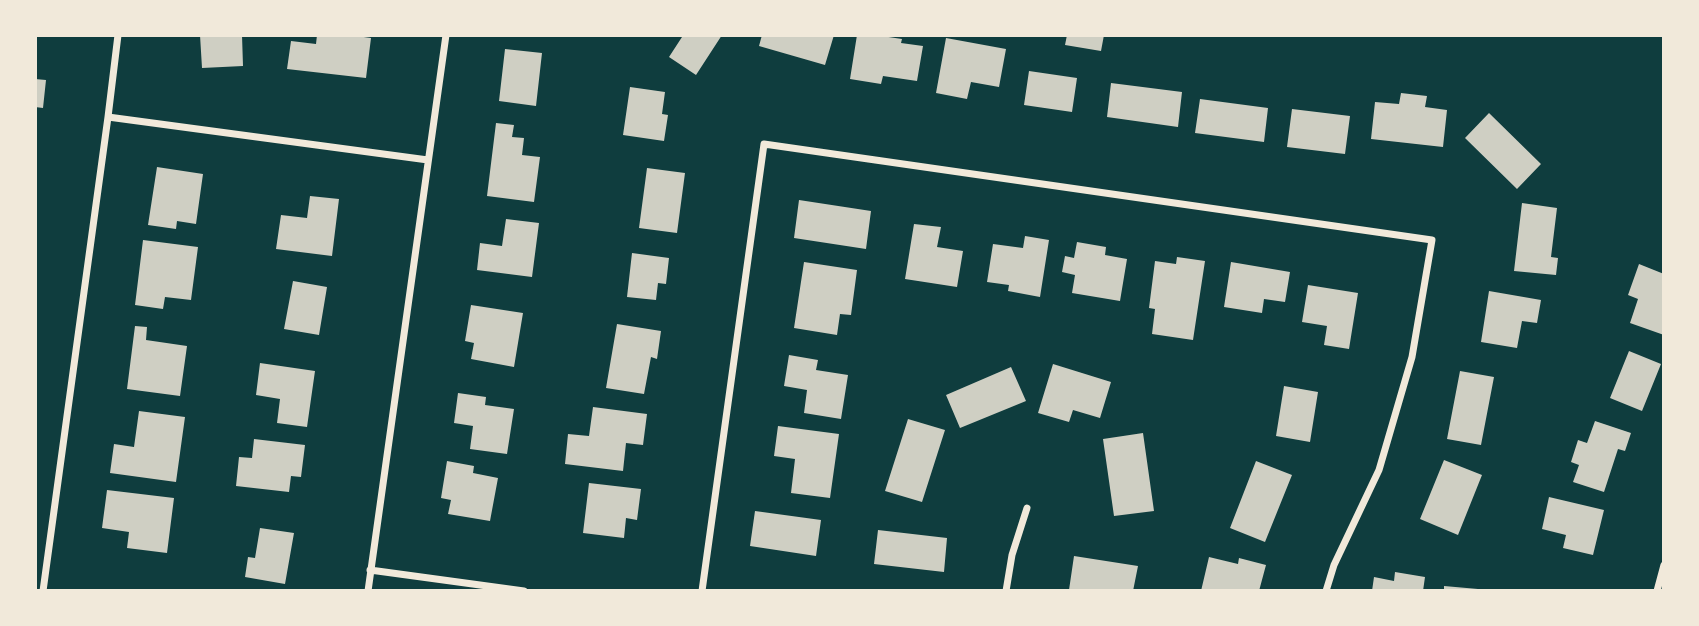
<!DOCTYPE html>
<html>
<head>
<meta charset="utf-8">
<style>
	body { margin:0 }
	#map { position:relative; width:1699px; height:626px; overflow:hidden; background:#0f3d3e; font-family:Overpass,sans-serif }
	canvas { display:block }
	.frame { position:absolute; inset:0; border:37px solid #f1e9da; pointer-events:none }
</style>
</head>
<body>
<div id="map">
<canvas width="1699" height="626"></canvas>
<div class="frame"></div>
</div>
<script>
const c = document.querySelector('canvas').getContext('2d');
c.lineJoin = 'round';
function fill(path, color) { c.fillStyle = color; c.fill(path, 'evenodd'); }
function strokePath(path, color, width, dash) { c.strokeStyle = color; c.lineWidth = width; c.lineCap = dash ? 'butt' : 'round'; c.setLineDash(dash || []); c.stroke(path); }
fill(new Path2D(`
	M200,35H242L243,66L202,68Z
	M317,35H349L371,38L366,78L287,69L291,41L316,44Z
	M677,35H722L696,75L669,57L682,37Z
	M762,35H834L825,65L759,46Z
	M857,35H875L902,39L901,43L923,46L917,81L883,76L881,84L850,79Z
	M1067,35H1104L1101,51L1065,45Z
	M946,38L1006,49L999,87L971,82L967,99L936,93Z
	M505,49L542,53L536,106L499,101Z
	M1029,71L1077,78L1072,112L1024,105Z
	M35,79L46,80L43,108L35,107Z
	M1111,83L1182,92L1178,127L1107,117Z
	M630,87L665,92L662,114L668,115L664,141L623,135Z
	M1401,93L1427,96L1425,107L1447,110L1443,147L1371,139L1375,102L1399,104Z
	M1200,99L1268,108L1264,142L1195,133Z
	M1292,109L1350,116L1345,154L1287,147Z
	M1489,113L1541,164L1517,189L1465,138Z
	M496,123L514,125L512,137L524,138L522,155L540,157L534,202L487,196Z
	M157,167L203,174L196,224L177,221L176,229L148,225Z
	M647,168L685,173L677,233L639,228Z
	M310,196L339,199L332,256L276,249L281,215L307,218Z
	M799,200L871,211L866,249L794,238Z
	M1522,203L1557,208L1551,257L1558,258L1556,275L1514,271Z
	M506,219L539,223L532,277L477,270L480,243L502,246Z
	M914,224L941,227L937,247L963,251L957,287L905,279Z
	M1025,236L1049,240L1040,297L1008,291L1009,285L987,282L993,244L1023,248Z
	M143,240L198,247L191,300L165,297L163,309L135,305Z
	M1077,242L1106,247L1105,255L1127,259L1120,301L1072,293L1075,275L1062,272L1065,256L1074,258Z
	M632,253L669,258L666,284L658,283L656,300L627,297Z
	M1177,257L1205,261L1193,340L1152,334L1155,309L1149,308L1155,261L1176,264Z
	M804,262L857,270L851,315L840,314L837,335L794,328Z
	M1231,262L1290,272L1285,302L1264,299L1262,313L1224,307Z
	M1639,264L1664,274V335L1630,323L1638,299L1628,295Z
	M293,281L327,287L319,335L284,329Z
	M1308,285L1358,293L1349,349L1324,345L1327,326L1302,322Z
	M1489,291L1541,300L1537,323L1522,321L1517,348L1481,342Z
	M471,305L523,313L514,367L471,359L474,343L465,341Z
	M617,324L661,331L657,359L651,357L644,394L606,388Z
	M135,326L147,327L146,340L187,346L180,396L127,389Z
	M1629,351L1661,364L1642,411L1610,398Z
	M789,355L818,360L816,370L848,375L841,419L804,413L807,390L784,386Z
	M260,363L315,371L307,427L277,423L280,399L256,395Z
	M1053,364L1111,382L1100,418L1073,410L1069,422L1038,413Z
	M1011,367L1026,401L960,428L946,395Z
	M1460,371L1494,377L1481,445L1447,439Z
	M1284,386L1318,392L1310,442L1276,436Z
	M458,393L486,397L485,405L514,409L507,454L470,449L473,426L454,423Z
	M593,407L647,414L643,445L626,443L623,471L565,464L568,434L589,436Z
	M139,411L185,417L176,482L110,473L114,444L134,447Z
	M908,419L945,430L922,502L885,491Z
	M1595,421L1631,433L1625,451L1618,449L1604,492L1573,482L1579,465L1571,462L1578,440L1587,443Z
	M778,426L839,434L830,498L791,493L795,459L774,456Z
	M1143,433L1154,511L1114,516L1103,439Z
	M254,439L305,445L301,477L291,476L289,492L236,486L239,457L252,458Z
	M1444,460L1482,475L1458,535L1420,519Z
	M447,461L474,466L473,473L498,478L490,521L448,514L451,500L441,498Z
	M1256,461L1292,475L1265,542L1230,528Z
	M589,483L641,489L637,520L626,518L624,538L583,533Z
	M107,490L174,498L167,553L127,548L129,532L102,528Z
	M1549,497L1604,510L1593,555L1563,548L1566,535L1542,529Z
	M755,511L821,520L816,556L750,546Z
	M260,528L294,533L285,584L245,577L248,557L255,558Z
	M878,530L947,538L944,572L874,564Z
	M1074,556L1138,566L1133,591L1069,590Z
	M1209,557L1238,564L1239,558L1266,565L1259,591H1201Z
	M1395,572L1425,577L1423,591H1372L1374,577L1394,581Z
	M1444,586L1478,589V591H1444Z`), '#cfcfc3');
strokePath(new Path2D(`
	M108,117L428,160
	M370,570L524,591
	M43,591L108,117L118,35
	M368,591L446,35
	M702,591L764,144L1432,240L1412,357L1379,470L1334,565L1326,591
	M1006,591L1012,555L1027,508
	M1657,591L1664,565`), '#f1e9da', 7);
</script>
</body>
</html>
